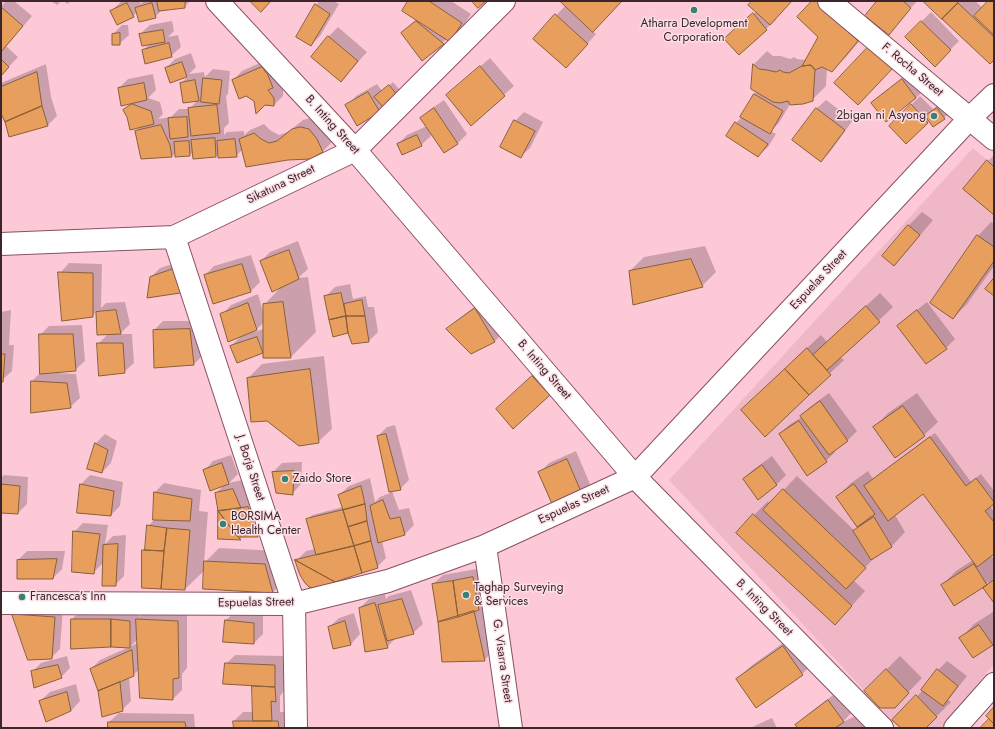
<!DOCTYPE html>
<html>
<head>
<meta charset="utf-8">
<style>
	body { margin:0 }
	#map { position:relative; width:995px; height:729px; overflow:hidden; background:#fec9d7; font-family:Jost,sans-serif }
	canvas { display:block }
	.frame { position:absolute; inset:0; border:2px solid #3d252c; pointer-events:none }
</style>
</head>
<body>
<div id="map">
<canvas width="995" height="729"></canvas>
<div class="frame"></div>
</div>
<script>
const c = document.querySelector('canvas').getContext('2d');
c.lineJoin = 'round';
function fill(path, color) { c.fillStyle = color; c.fill(path, 'evenodd'); }
function strokePath(path, color, width, dash) { c.strokeStyle = color; c.lineWidth = width; c.lineCap = dash ? 'butt' : 'round'; c.setLineDash(dash || []); c.stroke(path); }
function label(font, color, halo, rows, align = 'center') {
  c.font = font + ' Jost,sans-serif'; c.lineWidth = 3; c.setLineDash([]); c.textBaseline = 'middle'; c.strokeStyle = halo; c.fillStyle = color; for (const [text, x, y, turn = 0] of rows) {
    c.save(); c.translate(x, y); c.rotate((+turn || 0) * Math.PI / 180); c.textAlign = isNaN(turn) ? turn : align; if (halo) c.strokeText(text, 0, 0); c.fillText(text, 0, 0); c.restore();
  }
}
fill(new Path2D(`
	M973,148L994,166V664L941,728H899L669,480Z`), '#f0b8c6');
fill(new Path2D(`
	M6,1H14L32,16L6,46L18,57L1,75V6Z
	M51,1H61L57,5Z
	M63,1H70L68,4Z
	M122,1H139L141,4L143,1H190L184,7L162,10L155,17L137,12L133,16L111,11Z
	M320,1H333L339,4L320,36L311,45L316,5Z
	M410,1H451L471,14L459,32L450,41L447,39L422,59L402,33L417,19Z
	M562,1H621L593,31L596,34L575,58L534,38L566,5Z
	M753,1H791L775,18L776,20L739,54L735,30L757,11Z
	M813,1H844L871,27L846,57L832,71L827,68L826,86L812,100L790,104L779,123L771,131L776,134L768,147L758,156L736,123L742,117L754,94L757,91L752,88L754,64L767,51L773,56H781L790,59L794,57L797,59L804,60L808,57L820,37Z
	M878,1H917L889,33Z
	M924,1H975L983,8L989,1H994V59Z
	M931,12L959,41L935,65L906,37Z
	M172,21L174,31L168,37L178,35L181,47L171,56L143,50L150,44L140,34L150,25Z
	M122,25H128L129,35L119,44L113,34Z
	M338,27L367,52L341,81L328,37Z
	M191,53L196,67L189,74L204,72L205,77L213,69L230,71L228,94L226,96L229,123L224,128V135L227,132L244,131V135L250,130L264,124L270,130L279,135L288,132L303,120L311,118L326,130L332,142L323,151L310,158L243,149L236,156L219,153L216,156L194,158L193,152L190,155L176,152L172,156L142,158L136,131L141,126L128,117L125,110L132,103L119,88L128,79L153,74L156,90L148,98L160,102L163,114L158,119L171,117L179,109H189L198,100L181,83L189,76L171,82L166,68L175,59Z
	M271,58L278,82L283,88V96L274,105L255,101L233,80L242,71Z
	M490,58L514,86L471,124L447,95Z
	M46,64L51,97L57,116L48,125L10,136L1,113V83Z
	M912,71L925,89L916,98L873,103L882,94Z
	M393,82L401,91L379,112L347,106L356,96L377,84L382,91Z
	M920,96L933,109L947,99L953,109L944,118L930,120L906,143L890,126Z
	M444,100L467,134L458,143L445,152L427,127L431,136L421,145L398,144L407,135L427,126L421,118L431,109Z
	M826,100L853,120L830,152L821,161L816,109Z
	M524,112L543,122L530,148L520,157L515,121Z
	M994,155V213L988,161Z
	M922,212L933,220L907,251L894,265L883,256L909,225Z
	M991,222L994,224V266L967,304L953,318L978,236Z
	M298,241L308,269L298,278L308,277L316,332L291,357H264V351L262,352L231,346L242,335L222,315L231,305L258,294L263,312L264,305L282,286L261,261L270,252ZM264,322V329L254,332Z
	M705,246L716,272L702,286L630,271L644,257Z
	M251,255L260,282L251,291L214,303L205,275L214,266Z
	M188,259L196,282L151,277L160,268Z
	M69,263L102,264L101,308L106,303L125,302L130,324L120,334H132L134,363L124,372L98,344L108,334H98L97,311L92,316L60,273Z
	M350,284L353,299L366,296L368,307H374L378,332L369,341L352,343L349,332L326,296L335,287Z
	M880,293L893,307L840,357L844,360L765,435L756,396L821,335L827,342Z
	M484,300L504,332L495,341L472,353L448,329L457,320Z
	M927,302L955,339L946,348L927,363L898,326L908,317Z
	M11,310L9,345H14L12,371L1,381V312Z
	M163,321H199L203,355L194,364L154,330Z
	M82,325L85,361L75,370L58,372V373L76,374L80,398L70,407L32,412V381L41,372L40,335L49,326Z
	M324,356L332,429L318,442L268,420L248,378L262,364Z
	M542,367L559,385L513,427L507,400Z
	M829,393L857,431L848,440L834,450L835,452L826,461L780,434L789,425L802,417L801,416L810,407Z
	M917,393L938,422L924,435L875,427L888,413Z
	M395,425L409,480L400,489L392,491L399,510L409,508L414,525L405,534L382,541L386,558L377,567L326,585L296,561L306,551L315,549L307,520L312,515L343,507L339,495L349,486L370,478L375,502L380,497L390,493L378,436L387,427Z
	M935,433L971,482L981,474L994,491V503L990,506L994,512V553L991,555L994,560V601L985,588L990,581L955,604L942,585L956,571L973,560L924,493L895,515L905,532L892,546L877,555L853,580L865,591L848,610L754,515L768,501L770,504L797,476L855,531L862,523L837,497L851,483L868,471L873,479Z
	M105,434L117,441L111,463L102,472L88,469L96,443Z
	M576,451L590,484L581,493L540,472L549,463Z
	M231,455L238,474L229,483L242,480L267,527L258,536H243L240,539L219,538V511L216,493L224,485L204,471L213,461Z
	M772,456L786,475L777,484L744,479L753,470Z
	M302,462L301,484L292,494L273,472L282,463Z
	M4,475L28,477L27,504L18,513L1,512V478Z
	M90,475L123,482L120,506L111,515L81,484Z
	M164,483L201,490L199,511L208,512L204,563L219,548L279,551L287,578L273,592L204,588L205,570L185,589L143,588V550L147,546L148,526L154,520L155,492Z
	M83,523L108,525L105,544L113,536L126,535L124,576L115,585L104,562L93,573L74,532Z
	M27,551H65L62,569L53,578L18,560Z
	M482,568L494,651L484,660L433,584L443,575Z
	M411,590L423,624L413,633L396,638L387,647L360,608L369,599L385,594L386,599L389,596Z
	M22,606L63,608L60,649L51,658L13,615Z
	M81,610L139,612V617L146,610L187,612V668L182,674V690L173,699L141,697L140,669L133,675L129,677L131,701L122,710L103,716L99,690L91,669L100,660L138,643V639L130,647L72,619Z
	M236,611L263,614V634L254,643L226,620Z
	M993,612L994,642L992,644L961,638L974,624Z
	M354,613L360,634L351,644L329,627L339,618Z
	M797,633L816,661L802,674L737,679L751,666Z
	M235,655L284,656V691L280,696V712H287L288,728H235L234,721L243,712H254L253,685L226,664Z
	M67,656L70,668L61,677L32,672L41,663Z
	M900,656L922,678L894,707L865,691Z
	M947,661L967,676L948,700L951,702L925,728H902L894,720L923,690L938,670Z
	M76,684L80,701L71,711L40,701L50,692Z
	M837,692L852,712L843,722L874,707L884,728H799L796,725L806,716Z
	M119,713L194,714L195,728H109V722Z
	M772,718L777,728H750Z`), '#0003');
const building = new Path2D(`
	M157,1H185V8L159,11Z
	M250,1H271L261,12Z
	M408,1H429L462,23L450,42L402,11Z
	M472,1H486L478,8Z
	M560,1H622L593,32Z
	M752,1H792L770,25L748,5Z
	M812,1H816L858,41L832,72L822,67L815,70L811,65L802,66L818,37L797,17Z
	M877,1H903L911,8L889,35L865,16Z
	M923,1H956L958,3L942,19Z
	M988,1H994V35L974,16Z
	M127,3L134,17L117,25L110,11Z
	M152,3L156,18L139,22L135,8Z
	M958,3L994,37V60L990,64L942,19Z
	M315,4L330,14L311,46L296,37Z
	M1,7L23,26L1,52Z
	M753,13L767,30L739,55L724,39Z
	M555,14L588,44L566,68L533,39Z
	M416,21L444,44L422,61L401,33Z
	M921,21L951,50L935,67L905,37Z
	M163,30L165,42L142,46L139,34Z
	M120,33V45H112V34Z
	M328,36L358,61L341,82L311,57Z
	M169,43L172,57L145,64L142,50Z
	M869,46L893,68L858,105L834,83Z
	M1,59L9,67L1,76Z
	M182,62L187,77L170,83L165,68Z
	M753,64L759,69L767,70L776,72L780,70L783,72L789,73L802,66L811,65L815,70L813,101L803,104L790,105L788,101L780,103L773,102L751,89Z
	M480,66L505,96L471,126L446,95Z
	M262,67L268,75L273,88L268,90L274,98V106L265,105L256,114L254,101L246,96L239,99L232,80Z
	M37,72L42,106L5,122L1,114V87Z
	M203,78L222,80L219,104L201,102Z
	M902,79L916,98L886,122L871,103Z
	M195,80L199,101L183,103L180,83Z
	M144,83L147,100L121,106L118,88Z
	M389,85L398,96L384,108L374,97Z
	M368,92L380,112L357,126L345,105Z
	M754,94L783,111L770,134L740,117Z
	M132,104L151,111L154,124L130,130L127,117L123,110Z
	M911,104L928,123L906,144L889,126Z
	M217,105L220,133L191,136L188,108Z
	M42,106L48,126L9,137L5,122Z
	M434,108L458,144L444,153L420,118Z
	M816,108L845,130L821,162L792,140Z
	M937,108L945,119L933,127L925,116Z
	M187,117L188,137L170,139L168,118Z
	M514,120L535,131L521,158L500,147Z
	M735,122L768,144L758,157L726,136Z
	M161,125L170,145L172,157L141,159L135,131Z
	M301,127L309,129L317,139L323,152L310,159L288,160L246,167L239,139L254,133L261,139L269,143L277,141L292,129Z
	M417,135L422,146L402,155L397,144Z
	M215,138L216,157L193,159L191,140Z
	M235,139L237,157L218,158L217,141Z
	M189,141L190,156L175,157L174,142Z
	M987,160L994,167V215L963,189Z
	M908,225L920,235L894,266L882,256Z
	M977,235L994,247V261L953,319L930,303Z
	M289,250L299,279L272,292L260,261Z
	M691,259L703,287L633,305L629,271Z
	M242,264L251,292L213,304L204,275Z
	M179,267L187,292L147,298L150,277Z
	M58,272L93,273V317L62,321Z
	M994,278V296L985,289Z
	M341,293L346,316L329,320L324,296Z
	M362,300L365,316H346L344,304Z
	M283,302L291,358H263V304Z
	M248,303L257,330L228,342L220,314Z
	M866,306L880,322L827,370L813,355Z
	M475,308L495,342L471,354L446,329Z
	M116,310L121,334L97,335L96,312Z
	M917,310L947,349L926,364L897,326Z
	M346,316H365L369,342L352,344L348,333Z
	M346,316L348,333L333,337L329,320Z
	M190,329L194,365L154,368L153,330Z
	M39,334H73L76,371L40,374Z
	M257,337L263,353L237,363L230,346Z
	M97,343H123L125,373L99,376Z
	M807,348L831,375L809,395L785,369Z
	M1,354H5L3,382H1Z
	M310,369L319,443L299,446L267,421L251,422L247,378Z
	M785,369L809,395L765,437L741,410Z
	M532,376L550,395L513,429L496,409Z
	M31,381L67,383L71,408L31,413Z
	M820,401L848,441L829,455L800,416Z
	M903,406L925,436L895,458L873,427Z
	M799,421L827,462L807,476L779,434Z
	M386,434L401,490L389,492L377,436Z
	M930,437L966,486L976,478L994,502V504L985,511L994,522V554L977,567L923,494L888,521L864,486Z
	M95,443L108,450L102,473L87,469Z
	M567,459L582,494L553,506L538,472Z
	M222,463L229,484L210,491L203,470Z
	M762,465L777,485L758,500L743,479Z
	M294,471L293,495L276,493L272,472Z
	M1,484L20,486L18,514L1,513Z
	M80,484L114,491L111,516L77,513Z
	M854,484L875,514L857,527L836,497Z
	M361,486L365,504L343,510L338,495Z
	M233,489L241,508L218,511L215,493Z
	M783,489L866,568L846,589L763,510Z
	M154,492L192,499L190,521L153,520Z
	M383,500L390,519L400,517L405,535L378,543L370,506Z
	M365,504L367,521L348,527L343,510Z
	M248,507L258,537H238L218,511Z
	M343,510L354,546L316,555L306,519Z
	M218,511L238,537L241,540L218,539Z
	M753,514L852,606L835,625L736,533Z
	M874,517L892,547L871,560L853,531Z
	M367,521L371,541L354,546L348,527Z
	M147,525L167,528L164,551L145,550Z
	M167,528L190,530L185,590L161,589L164,551Z
	M73,531L100,534L94,574L72,572Z
	M371,541L378,568L362,573L354,546Z
	M118,544L116,586H102L103,545Z
	M354,546L362,573L335,582L295,560Z
	M142,550L164,551L161,589L142,588Z
	M57,559L53,579H17V560Z
	M295,560L335,582L326,586L316,588L309,587L305,583L300,575Z
	M204,561L265,564L273,593L203,589Z
	M974,564L987,585L954,606L941,585Z
	M473,577L479,610L458,617L453,581Z
	M994,580V603L983,588Z
	M453,581L458,617L438,622L432,584Z
	M402,599L414,634L387,641L378,605Z
	M375,603L388,648L365,652L359,608Z
	M474,611L485,661L442,662L438,622Z
	M12,614L55,617L52,659L28,660Z
	M71,619H111V647L71,649Z
	M111,619L130,621V648L111,647Z
	M136,619L178,621L179,678L173,679V700L140,698Z
	M225,620L254,623V644L223,642Z
	M345,621L351,645L333,649L328,627Z
	M979,625L993,645L973,658L959,638Z
	M783,646L803,675L756,708L736,679Z
	M132,650L134,676L98,691L90,669Z
	M225,663L275,665V687L223,684Z
	M58,665L62,678L34,688L31,671Z
	M886,669L909,693L895,708H880L864,691Z
	M937,669L958,686L943,706L921,690Z
	M120,682L123,711L102,717L98,691Z
	M252,686L275,687L276,702L271,701L272,721H253Z
	M67,692L71,711L46,722L39,701Z
	M916,695L937,717L926,728H901L892,720Z
	M828,700L844,722L835,728H798L795,725Z
	M994,707V724L986,716Z
	M989,719L994,724V728H980Z
	M233,721H278L279,728H234Z
	M108,722H185L186,728H108Z`);
fill(building, '#e89f5e');
strokePath(building, '#895e38', 1);
const minor = new Path2D(`
	M217,1L355,150L635,477L882,728
	M829,1L994,139
	M174,237L294,604L296,728
	M1,244L174,237L355,150L504,1
	M485,546L511,728
	M1,603L294,604L388,581L485,546L635,477L970,118L994,95
	M955,728L994,684`);
strokePath(minor, '#895162', 24);
strokePath(minor, '#fff', 22);
for (const [x, y, r, color] of [
	[694,10,4,"#3b8074"],
	[934,116,4,"#3b8074"],
	[285,479,4,"#3b8074"],
	[223,524,4,"#3b8074"],
	[466,595,4,"#3b8074"],
	[22,597,4,"#3b8074"]
]) { const dot = new Path2D(); dot.arc(x, y, r, 0, 2 * Math.PI); c.fillStyle = color; c.fill(dot); strokePath(dot, '#fadfe5', 1.5); }
label('12px', '#3d252c', '#fadfe5', [
	["Atharra Development",694,24,"center"],
	["Corporation",694,38,"center"],
	["2bigan ni Asyong",926,116,"right"],
	["Zaido Store",293,479],
	["BORSIMA",231,517],
	["Health Center",231,531],
	["Taghap Surveying",474,588],
	["& Services",474,602],
	["Francesca's Inn",30,597]
], 'left');
label('12px', '#3d252c', '#fadfe5', [
	["F. Rocha Street",912,70,40],
	["B. Inting Street",332,125,48],
	["Sikatuna Street",281,185,-26],
	["Espuelas Street",819,280,-47],
	["B. Inting Street",544,370,49],
	["J. Borja Street",250,468,72],
	["Espuelas Street",574,505,-25],
	["Espuelas Street",256,603,-1],
	["B. Inting Street",764,608,45],
	["G. Visarra Street",502,661,82]
]);
</script>
</body>
</html>
